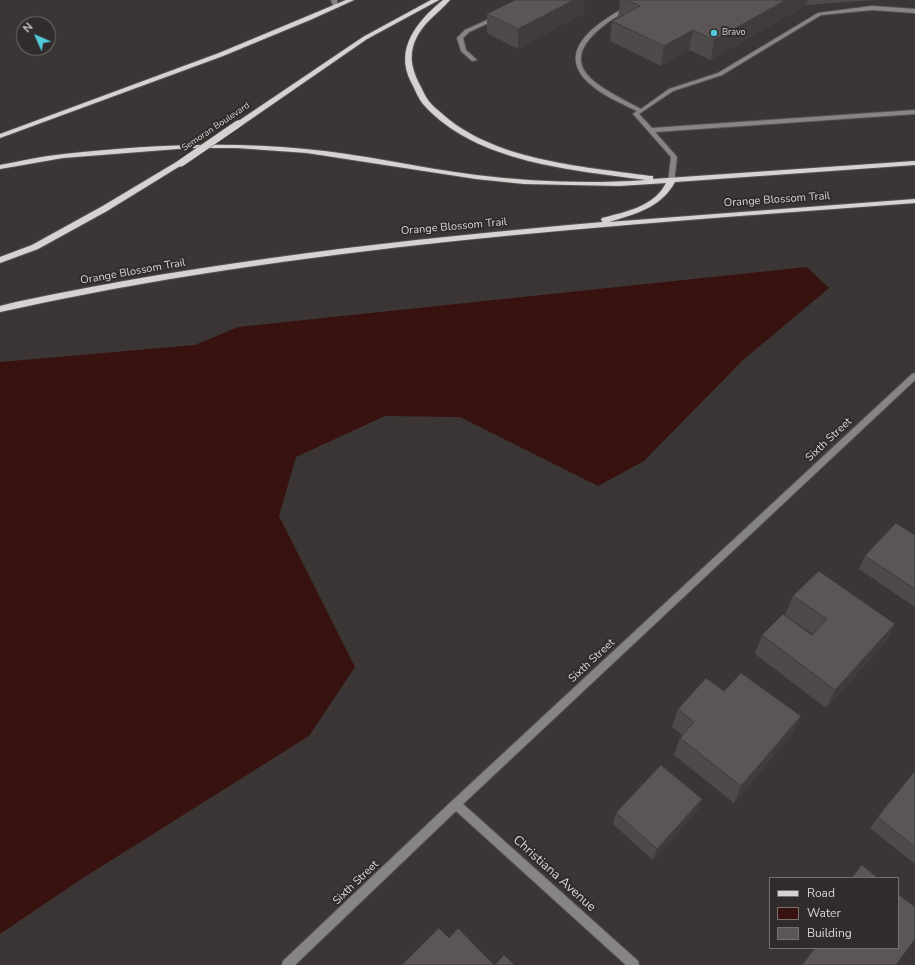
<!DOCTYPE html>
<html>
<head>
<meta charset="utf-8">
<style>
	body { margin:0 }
	#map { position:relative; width:915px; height:965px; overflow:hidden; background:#3b3635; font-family:"Nunito Sans",sans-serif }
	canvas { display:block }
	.legend { position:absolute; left:769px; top:877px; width:130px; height:72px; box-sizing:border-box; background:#302c2b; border:1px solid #73706f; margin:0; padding:5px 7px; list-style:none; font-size:12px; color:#d8d5d4 }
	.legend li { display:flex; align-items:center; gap:8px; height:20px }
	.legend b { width:20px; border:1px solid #73706f }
	.north { position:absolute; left:16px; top:16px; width:40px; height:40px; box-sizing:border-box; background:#302c2b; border:1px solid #73706f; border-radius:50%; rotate:315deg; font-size:11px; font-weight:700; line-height:16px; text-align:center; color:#d8d5d4 }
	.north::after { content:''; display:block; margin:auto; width:14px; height:18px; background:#53cadc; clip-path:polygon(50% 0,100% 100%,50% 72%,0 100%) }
</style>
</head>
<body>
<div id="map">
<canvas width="915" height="965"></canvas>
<ul class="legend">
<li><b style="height:5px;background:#d7d2d1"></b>Road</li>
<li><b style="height:11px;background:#38120e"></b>Water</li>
<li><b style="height:11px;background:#5b5655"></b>Building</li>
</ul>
<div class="north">N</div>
</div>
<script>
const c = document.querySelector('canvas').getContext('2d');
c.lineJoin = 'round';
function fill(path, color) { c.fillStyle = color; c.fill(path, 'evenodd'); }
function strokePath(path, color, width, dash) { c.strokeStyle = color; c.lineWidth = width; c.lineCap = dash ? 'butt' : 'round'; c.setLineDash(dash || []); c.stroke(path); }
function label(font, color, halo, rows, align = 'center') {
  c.font = font + ' "Nunito Sans",sans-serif'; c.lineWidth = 4; c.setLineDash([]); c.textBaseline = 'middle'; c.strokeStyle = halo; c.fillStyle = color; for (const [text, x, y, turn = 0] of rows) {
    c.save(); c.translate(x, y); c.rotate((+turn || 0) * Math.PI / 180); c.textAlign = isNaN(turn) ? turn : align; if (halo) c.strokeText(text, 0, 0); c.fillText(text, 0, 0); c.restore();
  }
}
fill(new Path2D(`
	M807,267L829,288L743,360L644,461L598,486L460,417L385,416L296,457L279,516L355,667L309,736L83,878L0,934V362L195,345L238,327Z`), '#38120e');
const service = new Path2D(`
	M331,0H337L338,8H334Z
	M639,0H646C636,8 622,13 611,20C548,65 596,85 641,109L669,89L718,73L818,13L872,6L915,9V13L872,10L821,15L722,75L673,91L639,114L652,128L915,110V114L655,132L677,157L674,182L671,184L669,183L668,182L671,157L634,115L633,114L637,111C621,103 603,96 589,83C549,47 610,15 639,0Z
	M494,17L499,18L469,32L463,38L466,50L477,60L472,61L461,51L457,38L465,30Z`);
const minor = new Path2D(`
	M915,373V380L463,804L638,961L639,965H626L456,811L295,965H282L283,961L452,801L912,374Z`);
const primary = new Path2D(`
	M346,0H354L310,20L223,56L0,138V134L219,53Z
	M431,0H439L367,39L241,126H238L234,124L363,37Z
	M443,0H450C438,14 422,23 415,41C408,58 413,72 421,87C423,91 425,96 428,100C431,104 435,108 439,111C492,161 581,166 650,176H653V179L915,161V165L675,182C661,208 635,214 609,222L915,199V203C608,226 301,245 0,312V306L16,302C210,261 406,239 603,222L601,220L602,218C625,212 654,207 666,183L619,186L524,184L476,179L307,153L237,148H190L63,158L0,169V165C21,161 43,156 64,154C145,145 224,141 305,149C363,154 419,168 476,175C532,182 590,184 646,180C573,170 475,163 423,104C418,98 415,89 411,82C394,49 417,21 443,0Z
	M178,161H184L185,163L107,211L38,249L0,263V257L32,245L101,207Z`);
strokePath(service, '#575352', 2);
strokePath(minor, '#575352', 2);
strokePath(primary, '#575352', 2);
fill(service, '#878584');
fill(minor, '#878584');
fill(primary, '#d7d2d1');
const primaryBridge = new Path2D(`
	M181,163L238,124`);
strokePath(primaryBridge, '#575352', 8, []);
strokePath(primaryBridge, '#d7d2d1', 7);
fill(new Path2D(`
	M620,0H876L806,5L711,60L689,50L661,66L610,41L612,21L619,17H618Z
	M584,13L518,49L487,33V14Z
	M915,535V607L859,569L865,556Z
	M793,596L895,624L885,643L826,708L755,654L762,635H812L813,634L785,615Z
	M724,691L801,716L792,734L734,803L674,755L680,738L682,735L672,727L678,709Z
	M915,771V864L870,828L878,817Z
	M698,810L653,860L613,824L616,813Z`), '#4e4a49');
fill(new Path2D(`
	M574,0H585L584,13L518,49V29Z
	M786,0H807L806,5L711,60L714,40Z
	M693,30L689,50L661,66L664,46Z
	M895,624L885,643L826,708L835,690Z
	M801,716L792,734L734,803L741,786Z
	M702,799L698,810L653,860L657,849Z`), '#403c3c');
const building = new Path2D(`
	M515,0H574L518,29L487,14Z
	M626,0H786L714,40L693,30L664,46L612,21L640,6Z
	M896,523L915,535V589L865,556Z
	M819,571L895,624L835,690L762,635L783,614L812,635L827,619L793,596Z
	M741,673L801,716L741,786L680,738L694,722L678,709L706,678L724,691Z
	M661,765L702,799L657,849L616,813Z
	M915,771V847L878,817Z
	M862,865L878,878H852Z
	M898,894L915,907V939L896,965H802L815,948H898Z
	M439,928L449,938L458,928L494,965H402Z
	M504,955L515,965H495Z`);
fill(building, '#5b5655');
strokePath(building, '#403c3c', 1);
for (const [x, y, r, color] of [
	[714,33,4,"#53cadc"]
]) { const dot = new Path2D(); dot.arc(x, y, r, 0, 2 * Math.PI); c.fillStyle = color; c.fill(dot); strokePath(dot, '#302c2b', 1.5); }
label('9px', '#d8d5d4', '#302c2b', [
	["Bravo",722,33]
], 'left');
label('9px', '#d8d5d4', '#302c2b', [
	["Semoran Boulevard",216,127,-34]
]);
label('11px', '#d8d5d4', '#302c2b', [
	["Orange Blossom Trail",777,200,-4],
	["Orange Blossom Trail",454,227,-5],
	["Orange Blossom Trail",133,272,-10],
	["Sixth Street",829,440,-43],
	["Sixth Street",592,661,-43],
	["Sixth Street",356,883,-44]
]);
label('13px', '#d8d5d4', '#302c2b', [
	["Christiana Avenue",554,874,42]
]);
</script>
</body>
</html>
